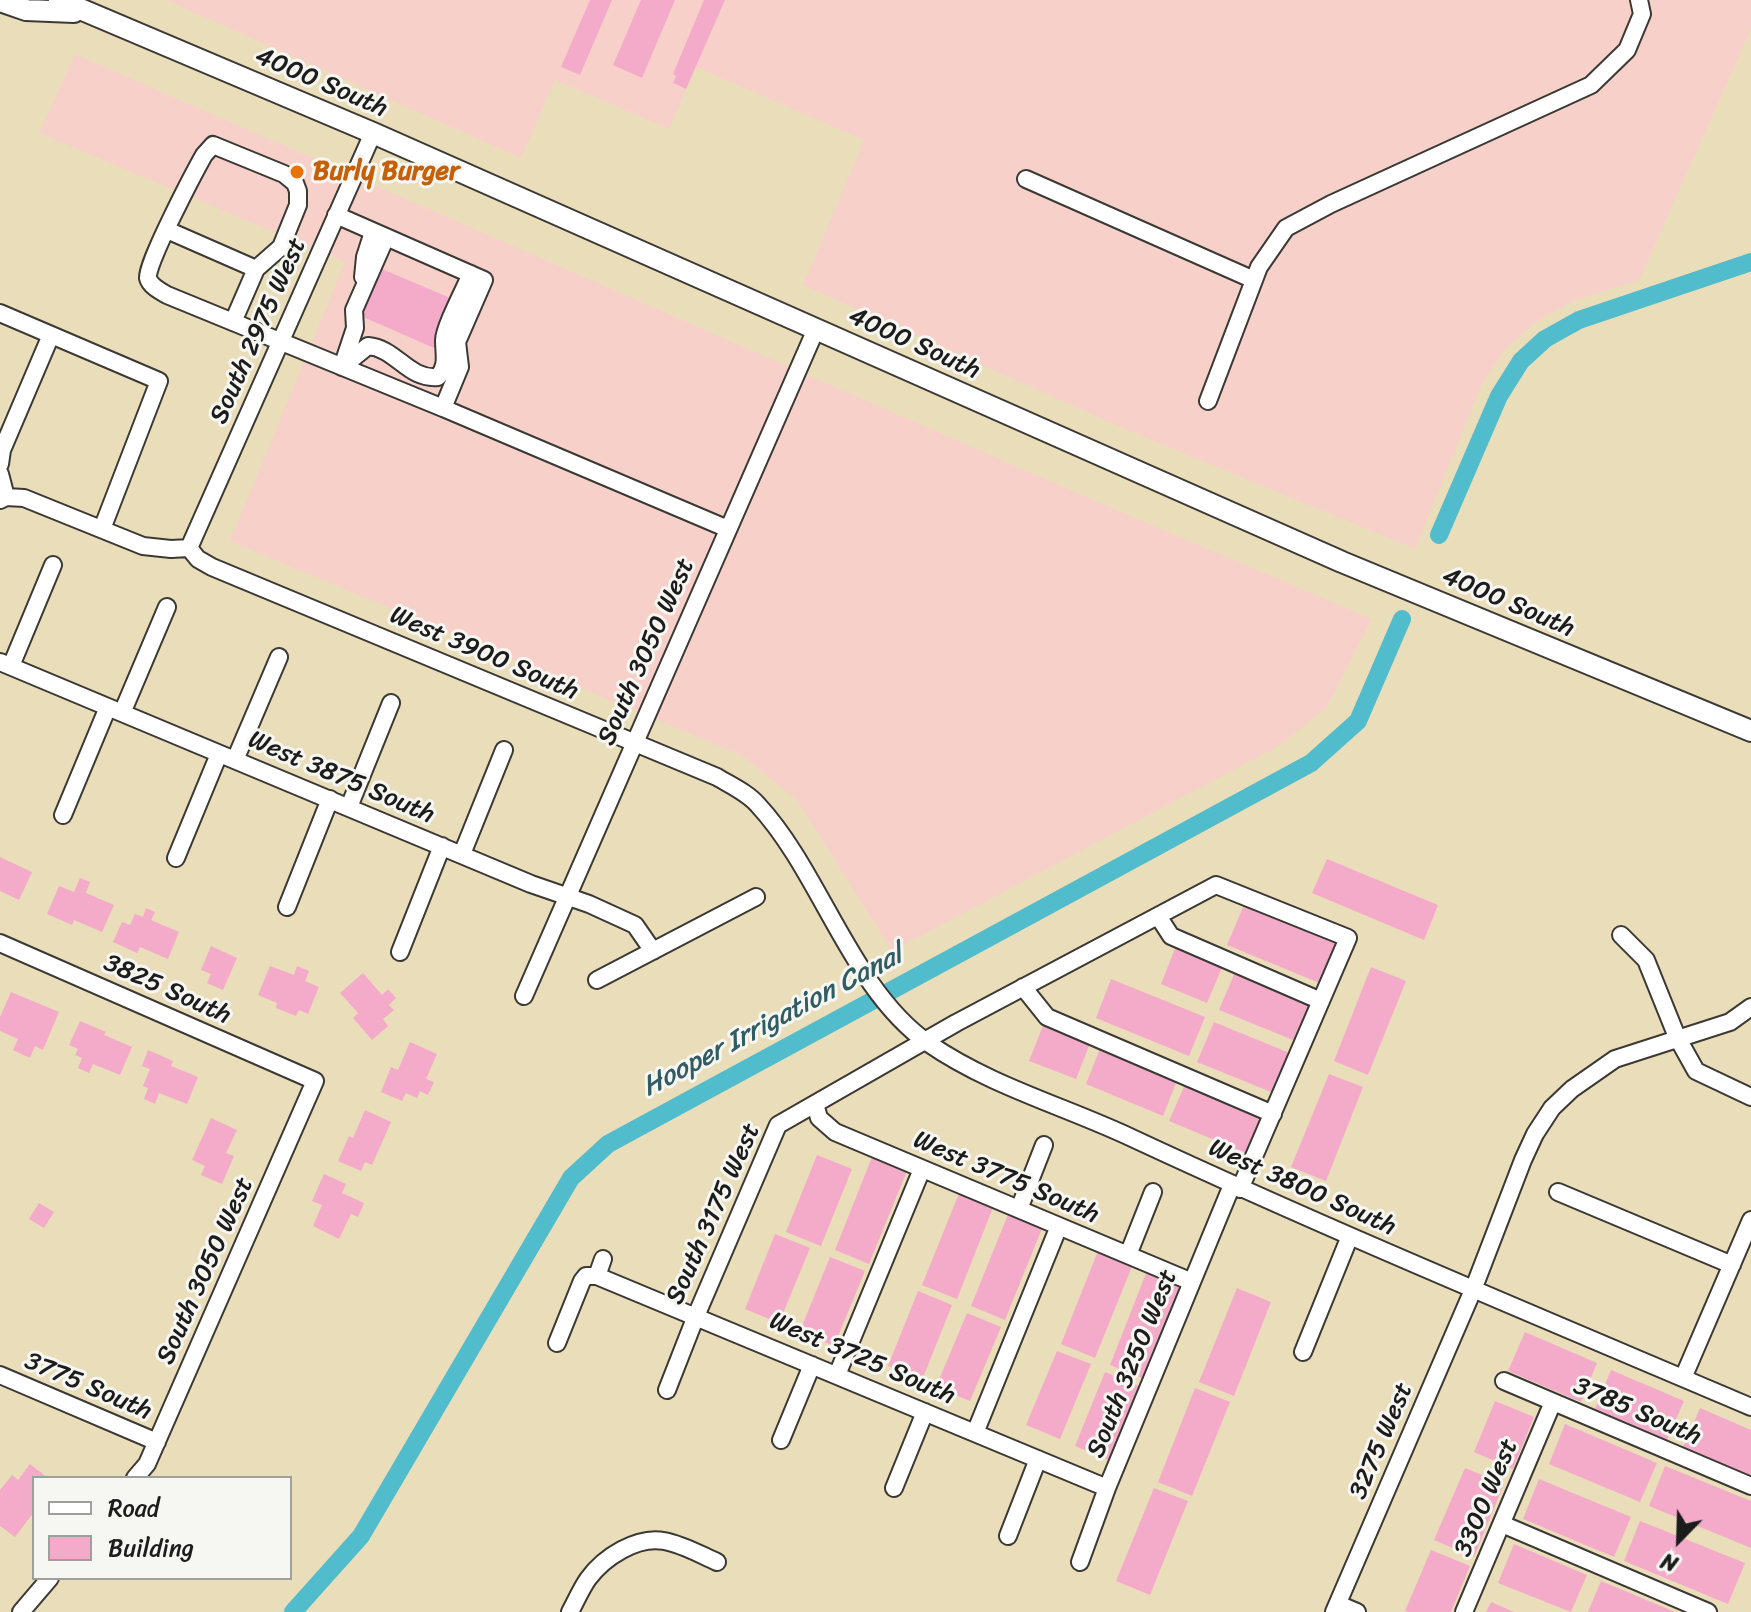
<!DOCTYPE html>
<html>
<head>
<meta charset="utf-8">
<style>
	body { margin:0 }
	#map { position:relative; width:1751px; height:1612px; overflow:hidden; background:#eaddba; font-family:Sriracha,sans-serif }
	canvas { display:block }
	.legend { position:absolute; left:32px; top:1476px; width:260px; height:104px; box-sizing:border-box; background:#f6f6f2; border:2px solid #9f9f9c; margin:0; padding:10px 14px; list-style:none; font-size:24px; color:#1c1c1c }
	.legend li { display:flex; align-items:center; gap:16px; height:40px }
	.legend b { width:40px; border:2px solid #9f9f9c }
	.north { position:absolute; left:1639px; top:1500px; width:80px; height:80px; -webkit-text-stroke:6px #f6f6f2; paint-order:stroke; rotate:203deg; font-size:22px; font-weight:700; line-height:32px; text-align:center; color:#1c1c1c }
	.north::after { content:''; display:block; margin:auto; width:28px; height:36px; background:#1c1c1c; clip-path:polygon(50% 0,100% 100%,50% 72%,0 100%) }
</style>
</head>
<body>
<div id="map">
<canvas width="1751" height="1612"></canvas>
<ul class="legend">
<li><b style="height:10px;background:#fff"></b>Road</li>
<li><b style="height:22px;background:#f4abc9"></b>Building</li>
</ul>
<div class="north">N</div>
</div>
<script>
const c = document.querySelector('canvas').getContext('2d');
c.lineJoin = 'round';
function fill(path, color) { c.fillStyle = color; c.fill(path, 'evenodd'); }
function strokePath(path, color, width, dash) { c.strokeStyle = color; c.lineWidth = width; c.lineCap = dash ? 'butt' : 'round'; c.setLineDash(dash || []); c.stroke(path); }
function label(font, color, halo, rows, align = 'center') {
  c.font = font + ' Sriracha,sans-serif'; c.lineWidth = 6; c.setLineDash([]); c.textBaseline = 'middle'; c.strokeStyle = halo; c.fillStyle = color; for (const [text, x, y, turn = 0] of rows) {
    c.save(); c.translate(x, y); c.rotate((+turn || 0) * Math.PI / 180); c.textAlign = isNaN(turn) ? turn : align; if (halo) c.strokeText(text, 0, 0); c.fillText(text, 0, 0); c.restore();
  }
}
fill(new Path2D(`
	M166,0H1751V29L1639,280L1575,300L1537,321L1505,349L1481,386L1415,549L1125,429L803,285L864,140L696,67L669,129L555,80L521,158Z
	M75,54L1102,504L1372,619L1326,708L1275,748L892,951L797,800L743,756L230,541L345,262L39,133Z`), '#f7d1c9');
strokePath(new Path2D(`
	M1439,535L1499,396L1521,361L1545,339L1579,320L1751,262
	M293,1612L361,1536L571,1178L608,1144L1311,763L1358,721L1402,619`), '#51bccc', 18);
fill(new Path2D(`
	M590,0H612L580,75L561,67Z
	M641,0H675L642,78L613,65Z
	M704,0H725L686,89L673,83L676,76L673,74Z
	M382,269L455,300L434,348L361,316Z
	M0,857L32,872L19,900L0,891Z
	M1327,859L1438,905L1424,940L1312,893Z
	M80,878L90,882L86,893L114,905L102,932L74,920L72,925L47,914L59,886L74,892Z
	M1244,905L1339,944L1322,984L1227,945Z
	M146,908L155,912L151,920L179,932L168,959L140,947L137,953L113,942L122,922L130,925L135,914L143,917Z
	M211,946L237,958L223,990L207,983L211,974L201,970Z
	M1176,946L1223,965L1207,1003L1161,984Z
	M270,966L294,975L297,966L309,971L305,981L319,987L308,1014L299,1010L296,1016L276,1008L277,1003L258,995Z
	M1371,967L1406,981L1368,1075L1334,1061Z
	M1236,970L1314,1003L1298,1042L1219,1010Z
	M363,973L382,995L388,989L396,998L389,1005L394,1010L383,1019L388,1026L372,1040L353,1018L358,1013L340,993Z
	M1111,979L1205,1017L1189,1056L1096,1018Z
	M11,992L59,1012L43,1050L35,1046L30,1058L13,1050L18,1039L0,1031V1017Z
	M80,1021L106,1032L104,1035L132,1047L120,1075L93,1064L89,1073L78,1068L82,1058L75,1055L78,1049L69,1045Z
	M1214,1022L1292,1054L1276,1094L1197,1062Z
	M1044,1023L1091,1041L1076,1079L1029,1061Z
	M410,1042L437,1054L426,1079L434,1082L428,1095L420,1091L417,1098L406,1093L402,1101L381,1092L391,1067L398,1070Z
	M1101,1046L1178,1078L1163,1116L1086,1084Z
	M148,1050L173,1061L171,1066L198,1077L187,1104L159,1093L155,1104L144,1099L148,1088L143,1086L150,1069L142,1066Z
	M1329,1074L1363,1087L1326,1181L1291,1167Z
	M1186,1082L1264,1114L1248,1154L1169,1121Z
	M365,1110L391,1122L372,1165L365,1162L361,1171L338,1161L349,1136L353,1138Z
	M211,1118L237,1130L226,1153L234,1156L222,1184L201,1175L205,1166L192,1160Z
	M817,1155L852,1169L821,1246L786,1232Z
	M872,1157L907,1171L869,1264L835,1250Z
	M324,1174L346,1184L342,1193L364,1203L358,1217L351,1214L339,1239L313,1226L322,1205L312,1201Z
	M960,1191L994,1205L957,1299L922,1285Z
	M39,1203L54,1212L44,1228L29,1219Z
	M1009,1212L1043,1226L1005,1320L971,1306Z
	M775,1234L810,1248L779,1323L745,1309Z
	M1098,1251L1133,1264L1095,1358L1061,1344Z
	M830,1257L865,1271L834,1346L800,1331Z
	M1147,1271L1182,1285L1144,1379L1110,1365Z
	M1237,1288L1271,1302L1234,1396L1199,1382Z
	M918,1291L952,1305L922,1380L888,1366Z
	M967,1313L1001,1327L970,1401L936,1387Z
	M1525,1332L1597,1363L1581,1402L1508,1371Z
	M1057,1351L1091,1364L1060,1439L1026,1425Z
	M1611,1370L1684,1401L1667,1440L1595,1409Z
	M1105,1372L1139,1386L1109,1460L1075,1446Z
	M1195,1388L1230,1402L1192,1496L1158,1482Z
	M1495,1401L1534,1417L1513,1469L1474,1452Z
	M1700,1408L1751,1430V1476L1683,1447Z
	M1565,1424L1657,1463L1640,1502L1549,1464Z
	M30,1464L48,1478H34V1512L15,1537L0,1526V1490L12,1475L18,1480Z
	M1665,1466L1751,1501V1548L1649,1506Z
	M1465,1468L1504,1484L1474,1557L1434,1540Z
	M1539,1479L1631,1517L1614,1557L1523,1519Z
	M1154,1488L1188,1501L1150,1595L1116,1581Z
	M1640,1521L1745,1563L1728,1604L1624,1561Z
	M1514,1544L1587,1575L1571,1612L1498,1583Z
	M1431,1550L1470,1566L1451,1612H1409L1405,1611Z
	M1601,1581L1675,1612H1588Z
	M1491,1602L1514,1612H1486Z`), '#f4abc9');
const minor = new Path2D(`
	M1026,179L1254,280
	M167,230L256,269L233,322
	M256,269L281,247L298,205V191L295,183L284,174L213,145L204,155C195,171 145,266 148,278C150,286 160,291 167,295L443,408L460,367L457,342L484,280L336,215
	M363,277L365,257L373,232
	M0,313L159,381L102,529
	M342,367L368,346C396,348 408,380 438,377C448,365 444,355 444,340C444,328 465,288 471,274
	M342,367L355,328L354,310L386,237
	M1208,401L1259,267L1286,228L1331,204L1591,85L1627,50L1642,14L1639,0
	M443,408L728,529
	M0,464L2,450L51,335
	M0,474L6,497
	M0,500L6,497L24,498L143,546L171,549L189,548
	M189,548L198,559L212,567L717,777C730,785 748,793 758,805C821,873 851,989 928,1043C990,1086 1064,1106 1132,1138C1336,1233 1544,1319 1751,1407
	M189,548L373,133
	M0,662L531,884L589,904L635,925L653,951
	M11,666L53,565
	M122,713L167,607
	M235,760L279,657
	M349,807L391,703
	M63,815L108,707
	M462,854L504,750
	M176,858L219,754
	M287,907L330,799
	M1158,916L1171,936L1321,1001
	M1621,935L1646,960L1677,1037L1696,1071L1751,1097
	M0,943L315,1081L147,1464L135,1478
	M400,952L442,846
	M597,980L756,897
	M1023,987L1047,1017L1273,1114
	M524,996L816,329
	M815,1104L819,1118L835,1132L1192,1282
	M1558,1192L1732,1265
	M1019,1209L1044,1145
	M1128,1255L1153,1192
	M597,1276L603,1259
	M557,1343L582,1281L586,1276H597L1107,1488
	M1303,1352L1350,1236
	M0,1375L157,1442
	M837,1375L922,1169
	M1683,1378L1751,1220
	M1504,1381L1751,1486
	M667,1390L696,1316L778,1125L956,1023L1216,885L1348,938L1240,1189
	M975,1433L1059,1226
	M781,1440L812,1365
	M894,1488L925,1412
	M1502,1524L1708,1612
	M1008,1536L1038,1459
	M1080,1562L1107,1488L1232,1185
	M1338,1604L1357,1612
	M21,1612L50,1578
	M570,1612C576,1601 581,1589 588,1579C604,1557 637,1536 664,1541C682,1544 701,1555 717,1562
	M1334,1612L1473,1290L1523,1160L1535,1134L1552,1108L1572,1089L1615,1059L1730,1022L1751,1007
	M1464,1612L1553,1402`);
const major = new Path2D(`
	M59,0L373,133L1342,562L1751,731
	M0,1L26,10L74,12`);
strokePath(minor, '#3b3934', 20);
strokePath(major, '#3b3934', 24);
strokePath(minor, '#fff', 16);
strokePath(major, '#fff', 20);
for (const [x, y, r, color] of [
	[297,172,8,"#e8710a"]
]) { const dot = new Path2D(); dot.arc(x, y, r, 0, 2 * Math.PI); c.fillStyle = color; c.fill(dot); strokePath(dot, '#f6f6f2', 3); }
label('26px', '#1c1c1c', '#f6f6f2', [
	["4000 South",321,83,23],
	["South 2975 West",259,331,-66],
	["4000 South",914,344,24],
	["4000 South",1508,603,23],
	["South 3050 West",647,652,-66],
	["West 3900 South",484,654,23],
	["West 3875 South",341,778,23],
	["3825 South",167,990,24],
	["West 3775 South",1006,1178,23],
	["West 3800 South",1302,1188,24],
	["South 3175 West",714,1214,-66],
	["South 3050 West",206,1271,-66],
	["West 3725 South",862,1359,23],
	["South 3250 West",1133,1364,-68],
	["3775 South",88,1387,23],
	["3785 South",1637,1412,23],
	["3275 West",1382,1441,-67],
	["3300 West",1487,1498,-67]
]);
label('bold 26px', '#c56008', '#f6f6f2', [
	["Burly Burger",313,172]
], 'left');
label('italic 28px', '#315c62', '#f6f6f2', [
	["Hooper Irrigation Canal",773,1022,-28]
]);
</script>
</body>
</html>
